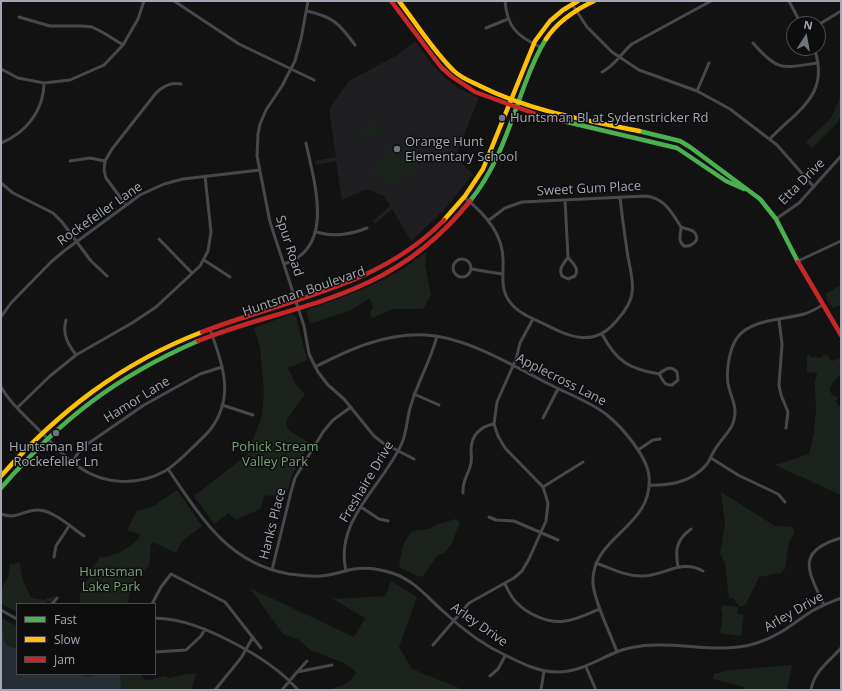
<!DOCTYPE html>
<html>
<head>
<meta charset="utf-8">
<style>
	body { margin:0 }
	#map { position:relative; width:842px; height:691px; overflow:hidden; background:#121213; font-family:"Open Sans",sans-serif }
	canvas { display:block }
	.frame { position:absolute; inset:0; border:2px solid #a3a8b4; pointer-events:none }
	.legend { position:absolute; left:16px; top:603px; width:140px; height:72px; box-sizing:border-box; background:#0d0d0e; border:1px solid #494b50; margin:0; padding:5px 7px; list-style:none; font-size:12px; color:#a3a8b4 }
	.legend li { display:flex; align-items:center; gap:8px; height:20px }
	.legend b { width:20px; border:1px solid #494b50 }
	.north { position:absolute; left:786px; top:16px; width:40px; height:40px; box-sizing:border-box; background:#0d0d0e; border:1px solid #494b50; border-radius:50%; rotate:11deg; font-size:11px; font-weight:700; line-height:16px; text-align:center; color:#a3a8b4 }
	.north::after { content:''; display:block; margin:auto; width:14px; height:18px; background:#70747c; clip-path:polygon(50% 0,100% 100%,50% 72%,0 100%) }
</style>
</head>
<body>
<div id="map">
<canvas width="842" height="691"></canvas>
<div class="frame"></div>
<ul class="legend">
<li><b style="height:5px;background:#4caf50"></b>Fast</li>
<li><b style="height:5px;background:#ffc107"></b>Slow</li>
<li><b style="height:5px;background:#c62828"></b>Jam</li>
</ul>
<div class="north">N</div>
</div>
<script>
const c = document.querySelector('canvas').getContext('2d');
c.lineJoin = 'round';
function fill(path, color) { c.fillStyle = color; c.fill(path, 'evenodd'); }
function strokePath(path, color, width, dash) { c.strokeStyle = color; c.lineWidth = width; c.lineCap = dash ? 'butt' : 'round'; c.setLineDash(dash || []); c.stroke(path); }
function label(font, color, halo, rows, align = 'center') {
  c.font = font + ' "Open Sans",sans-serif'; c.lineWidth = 3; c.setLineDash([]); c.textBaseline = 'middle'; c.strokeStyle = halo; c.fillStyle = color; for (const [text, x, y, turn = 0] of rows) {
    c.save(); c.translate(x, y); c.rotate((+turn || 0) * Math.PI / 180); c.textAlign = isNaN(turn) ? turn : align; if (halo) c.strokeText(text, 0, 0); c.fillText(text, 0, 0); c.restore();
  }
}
fill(new Path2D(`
	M415,41L431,63L445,78L458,88L479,98L455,157L473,174L444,210L411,241L392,209L375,224L373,221L390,206L384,196L367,189L342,200L336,161L315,165L314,161L336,157L329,109L349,81L397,55Z`), '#1f1f21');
fill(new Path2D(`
	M841,96V116L838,122L812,148L806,142L831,118Z
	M376,121L381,131L360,140L357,129Z
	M392,147L421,165C412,184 388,184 371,174L387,148Z
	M426,252L425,265L431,295L423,309H392L372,318L370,312L373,307L370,298L351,310L310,324L306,311L309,309C350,295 392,280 426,252Z
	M841,285V305L833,308L829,302L831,307L824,295L828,300L825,294Z
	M291,314L294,315L296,317L307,360L288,368L295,383L305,394L286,421L288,430L310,443L292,475L285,498L265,495L260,509L236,520L229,513L214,524L194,496L247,455L262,416L264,392L260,347L254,328Z
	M807,355H810L811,357L821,358L824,355H827L831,360L833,361L841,357V374L834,381L829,390L834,397L836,396L838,399L835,401L839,406L841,405V495L775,465L809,454L814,433L816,411L815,383L817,373L807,372Z
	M177,490L202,526L181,542L176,553L153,542L151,545L149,566L137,576L131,589L127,604H80V594L83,584L89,578L90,571L98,561L99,558C114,557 132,548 141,535L127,530L137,511L154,506Z
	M721,492L775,526L793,527L794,533L789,542L785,569L781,573L759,577L746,604L740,607L733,598L729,599L725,563L720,554L725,523Z
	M455,519L460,522L452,543L445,552L436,557L424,575L419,577L399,567L402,548L409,534L413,531L429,529L439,524Z
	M20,563C21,576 24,587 32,598L44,600L56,595L51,602L47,601L45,604H17V612L1,604V589L8,577L10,564Z
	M391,581L417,597L399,647L412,669L459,688L458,690H329C340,686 350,684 356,673L353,669L344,663L310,650L298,639L283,634L250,588L354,637L365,618L333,599L385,596Z
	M722,605L738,607L737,614L744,615L741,636L720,633L723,613L721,612Z
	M1,618L17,626V674H140L144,679L150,680L164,676L169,678L186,674H196L191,690H1Z
	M792,665L787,690H746L744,687L713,679L714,674L731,670Z`), '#1c231d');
fill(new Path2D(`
	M4,631L3,639L7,646L17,649V674H79L87,677L95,676V674H120L121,690H1V632Z`), '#262d34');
strokePath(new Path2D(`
	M174,1L239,44L314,80
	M308,1L301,39L295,61L282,86L266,110L260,124L258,134L257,156L270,222L304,326L309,354L318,372L328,385L344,399L374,436L383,443L414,459
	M505,1C507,27 517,36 540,47
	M789,1L801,24
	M572,4L587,27L612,52L639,70L697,91L730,109L777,145L814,187
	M307,11C333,17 339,23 355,45
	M19,17L50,26H82L92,27L104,33L123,45
	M818,25L841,11
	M486,28L508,19
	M753,43C778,72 782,68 818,63
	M1,69L18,78L44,83L70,80L104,65L123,45L138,19L144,1
	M602,72C615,66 621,53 632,44L711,1
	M697,91L709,63
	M770,139C797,110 831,95 814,48
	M1,143C26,133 44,110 44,83
	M70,161L90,158L105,161
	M1,183L13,193L53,213L62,222L91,261L107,276
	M464,197C485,214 505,235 503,265C503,278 501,291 510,302C517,312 529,317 540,322C568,336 594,350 618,319C625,311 631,303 632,293C634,282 630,268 628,257C625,237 622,217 620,197
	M565,200L568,257
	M126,205L106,178L104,170L105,161L112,149L156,93C163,86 171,82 181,84
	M776,219L799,203L841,156
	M489,220L505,208L522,202L645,196C664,197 672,213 681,227C681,235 677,240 684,246C691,247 702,240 694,232C691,229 685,229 681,227
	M316,232C334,237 349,235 367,228
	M159,239L192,273
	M568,257C572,264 580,267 575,276L568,279L562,276C558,268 564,264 568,257Z
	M453 268a9 9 0 1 1 18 0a9 9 0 1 1-18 0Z
	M204,260L230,277
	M798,261L841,241
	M284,264C336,248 314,182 306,143
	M471,269L502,274
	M1,317L11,303L51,262L64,251L140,195L164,184L183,179L260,170
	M66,320C62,335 68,344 76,355
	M779,320L782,344L779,385L781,395L788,412L786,428
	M602,334C616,361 629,369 659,374C663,380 664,386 672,385L678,380L677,372C671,365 665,369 659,374
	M315,367C350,349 385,333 426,335C467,337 515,367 551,385C570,395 591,402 607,415C622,427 647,456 649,476C654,528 590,536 593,584C595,604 610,632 617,652
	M1,387C11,404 27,418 41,432C53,444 64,457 79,467C104,485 139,486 165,471C175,465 183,457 191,449C197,443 204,437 210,430C236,396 222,364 210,329
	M414,394L439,405
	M222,405L253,415
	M17,408L50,376L76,355L132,323L156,307L200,266L208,251L211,232L205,176
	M543,418L558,389
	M638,450L653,440L660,439
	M711,458L738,475L778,494L785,502
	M72,462L78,453L86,445L144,405L200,374L222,367
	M168,469C201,517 227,563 289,574C299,575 309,577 320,576C331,576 342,571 354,569C366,567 380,569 392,573C414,580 427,597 444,612C462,629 483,645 507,656C523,664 539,672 557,672C581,672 598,659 619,651C626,648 634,647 641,646C679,641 720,655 757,643C778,636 789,627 806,615C817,607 829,603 841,598
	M649,485C671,486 692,482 707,464C711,458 713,451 718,445C726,433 735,428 735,411C735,403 731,396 729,388C725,375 729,349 737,338C750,319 783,320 804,314C811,312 817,308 823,305
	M543,487L583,462
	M463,493C462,480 469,474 471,463C472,458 471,454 471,450C471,435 481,426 494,424
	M361,507L379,519L388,521
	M1,514C17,520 23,510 38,510C53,510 72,528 84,536
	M489,517L496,520L514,521L558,540
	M54,557L56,546L69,526
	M596,563C610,568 625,576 641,576C663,577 681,558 703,571
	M678,567C675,550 676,540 691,529
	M272,570L291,492L295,478L323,432L333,420L351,407
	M346,571C334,520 383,486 402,443C407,431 407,417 411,405C418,381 431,360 437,336
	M505,584C508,590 511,597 516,602C527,614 549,624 565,621C577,620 589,613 600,609
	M52,604L57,598
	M152,604L161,587L171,574L225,602L261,648
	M824,605C808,571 795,551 841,538
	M1,610L17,619
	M155,618C182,619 204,628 228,640C254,653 279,668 298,690
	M433,645L469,603L514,578L522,571L529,559L546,521L548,503L543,487L505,448L498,436L494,424L497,402L516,359L520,343L533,319
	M155,652L186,650L201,636L205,629
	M586,667L596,690
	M297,672L307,661
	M490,676L498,669L505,656
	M215,690L241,658L253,637
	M282,690L297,672L332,665
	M541,690L544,671
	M811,690C814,671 829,662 841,648`), '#47484b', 3);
strokePath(new Path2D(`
	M567,122L677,148L726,181L744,189
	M639,131L680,141L690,147L760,199L776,219L798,262
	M470,201C498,167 510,124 525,84C531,68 537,53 546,39
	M1,488C60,420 115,377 198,341`), '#4caf50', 4.5);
strokePath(new Path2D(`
	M399,1C416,23 434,52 454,71C461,78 472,82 480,86C530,111 585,120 639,131
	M546,39C558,21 575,10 594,1
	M444,220L465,196L483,169L535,41L550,21L563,10L578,1
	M1,476C58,412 121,363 202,332`), '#ffc107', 4.5);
strokePath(new Path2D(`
	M391,1L441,67L451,76L475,92L544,117L567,122
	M798,262L841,335
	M202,332C284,300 380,287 444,220
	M198,341C254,318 315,308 369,282C409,263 443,235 470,201`), '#c62828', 4.5);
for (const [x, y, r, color] of [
	[502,118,4,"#70747c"],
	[397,149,4,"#70747c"],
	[56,433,4,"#70747c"]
]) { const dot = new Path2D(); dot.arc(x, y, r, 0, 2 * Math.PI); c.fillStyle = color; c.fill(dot); strokePath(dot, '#0d0d0e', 1.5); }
label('13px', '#a3a8b4', '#0d0d0e', [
	["Huntsman Bl at Sydenstricker Rd",510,118],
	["Orange Hunt",405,142],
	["Elementary School",405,157],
	["Huntsman Bl at",56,447,"center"],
	["Rockefeller Ln",56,462,"center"]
], 'left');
label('13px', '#a3a8b4', '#0d0d0e', [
	["Etta Drive",802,182,-45],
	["Sweet Gum Place",589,189,-3],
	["Rockefeller Lane",100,214,-35],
	["Spur Road",289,246,72],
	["Huntsman Boulevard",304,292,-19],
	["Applecross Lane",561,380,27],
	["Hamor Lane",137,400,-32],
	["Freshaire Drive",367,482,-59],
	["Hanks Place",273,524,-76],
	["Arley Drive",794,612,-30],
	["Arley Drive",479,625,35]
]);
label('13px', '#79a07c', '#0d0d0e', [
	["Pohick Stream",275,447],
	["Valley Park",275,462],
	["Huntsman",111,572],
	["Lake Park",111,587]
]);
</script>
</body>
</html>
